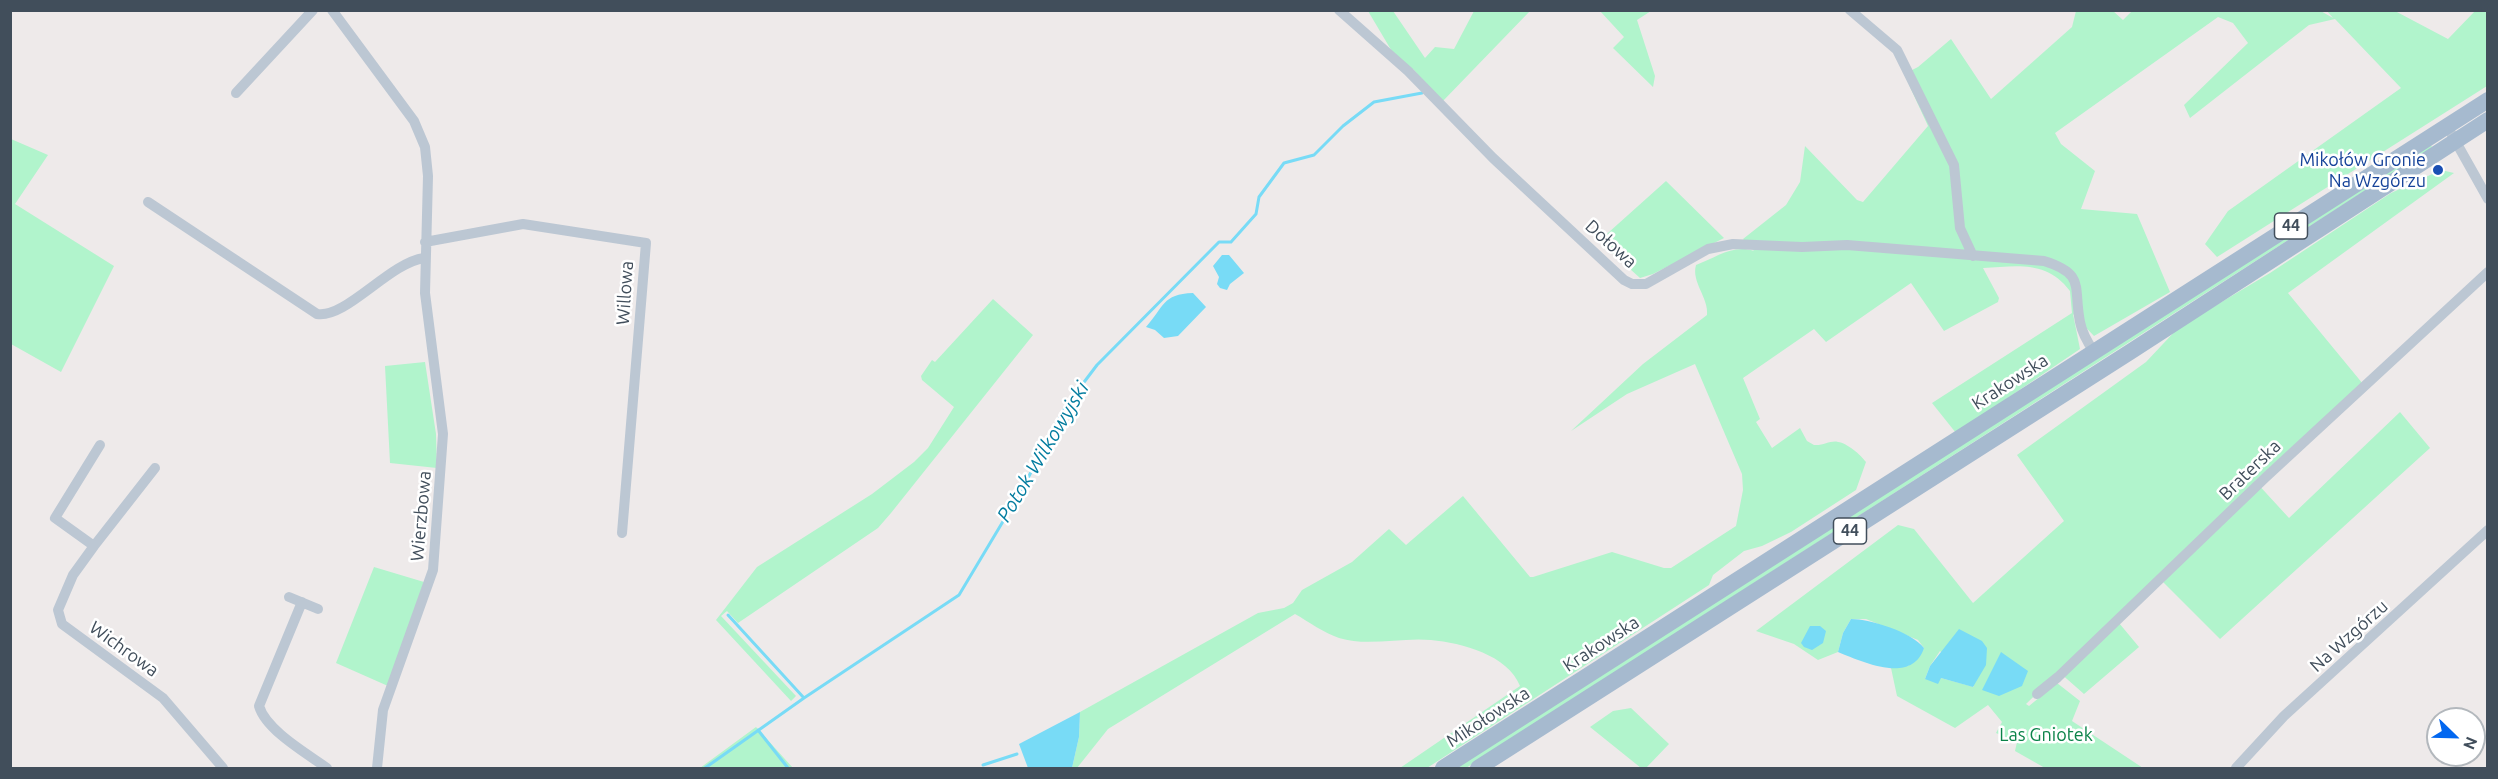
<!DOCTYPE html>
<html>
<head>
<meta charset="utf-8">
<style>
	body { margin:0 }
	#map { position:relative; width:2498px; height:779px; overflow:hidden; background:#eeeaea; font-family:Ubuntu,sans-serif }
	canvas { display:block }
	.frame { position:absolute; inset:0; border:12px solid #414e5b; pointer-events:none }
	.north { position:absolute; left:2426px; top:707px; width:60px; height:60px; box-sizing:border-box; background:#fff; border:2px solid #b3b8bd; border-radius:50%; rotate:113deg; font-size:16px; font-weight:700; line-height:24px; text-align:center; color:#414e5b }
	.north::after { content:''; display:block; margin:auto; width:21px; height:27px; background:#0267f0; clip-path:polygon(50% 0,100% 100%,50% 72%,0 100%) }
</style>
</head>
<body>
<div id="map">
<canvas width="2498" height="779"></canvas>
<div class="frame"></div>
<div class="north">N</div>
</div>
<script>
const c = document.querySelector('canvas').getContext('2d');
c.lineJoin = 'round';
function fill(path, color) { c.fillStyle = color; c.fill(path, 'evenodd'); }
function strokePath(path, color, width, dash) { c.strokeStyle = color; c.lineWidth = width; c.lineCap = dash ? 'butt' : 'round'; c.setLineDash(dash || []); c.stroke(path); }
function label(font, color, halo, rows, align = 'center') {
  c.font = font + ' Ubuntu,sans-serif'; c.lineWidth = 5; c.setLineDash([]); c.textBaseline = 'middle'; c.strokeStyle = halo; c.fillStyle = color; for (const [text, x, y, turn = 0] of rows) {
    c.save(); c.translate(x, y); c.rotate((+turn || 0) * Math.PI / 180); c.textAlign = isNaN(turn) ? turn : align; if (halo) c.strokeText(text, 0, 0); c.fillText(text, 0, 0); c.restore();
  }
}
fill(new Path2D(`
	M2133,10H2319L2333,18L2327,11H2395L2448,39L2475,11H2487V86L2217,257L2205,244L2228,211L2401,88L2335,19L2309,25L2190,118L2184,105L2248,43L2233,23L2218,17L2055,133L2061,144L2095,171L2081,209L2137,214L2170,292L2094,336L2073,314L2080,349L1956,433L1932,403L2072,313L2070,291C2047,260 2017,266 1983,268L1999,298L1998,302L1944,331L1911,283L1826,342L1814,329L1743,378L1760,419L1756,422L1772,448L1800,428L1807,441L1814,445C1823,446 1831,440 1838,442C1847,443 1861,455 1866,462L1856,490L1791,532L1762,546L1744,551L1713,575L1709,585L1427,768H1400L1520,686C1508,655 1462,643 1431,640C1401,637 1368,647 1339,638C1324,633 1309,622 1295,614L1108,729L1077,768H1072L1079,737L1080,712L1258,613L1284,608L1293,603L1302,590L1352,562L1389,529L1406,545L1463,496L1530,577H1533L1612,552L1664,568H1671L1736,526L1743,490L1742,474L1695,364L1627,394L1571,431L1643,364L1707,315C1709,298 1691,282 1696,265C1716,258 1732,244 1754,251L1743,239L1786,205L1800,182L1805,146L1857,200L1863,202L1928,126L1904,74L1918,67L1951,39L1991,99L2072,27L2076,11H2113L2123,20Z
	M1368,11H1393L1425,58L1435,47L1454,49L1474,11H1530L1442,102L1413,69L1406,75Z
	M1600,11H1651L1637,20L1655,76L1653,87L1613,48L1624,37Z
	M11,139L48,155L15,204L114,266L61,372L11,344Z
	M2428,145L2432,146L2430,149L1466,768H1455Z
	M2441,170L2454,173L2288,293L2363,384L2255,481L2289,518L2400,412L2430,448L2220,639L2163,582L2119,623L2139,647L2084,694L2059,672L2026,704L2029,706L2057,683L2080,701L2072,721L2143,768H2045L2015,751L2017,742L1996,733L2002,722L1988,705L1955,728L1897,696L1891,668L1908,666L1924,648L1918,640L1866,619H1851L1843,633L1838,652L1818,660L1794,644L1756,631L1898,525L1914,529L1973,603L2064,521L2017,455L2146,362L2178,328L2270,273L2391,193ZM1940,651L1974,687L1941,678L1925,679L1930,666Z
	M1666,181L1724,238L1653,274L1640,278L1599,241Z
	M993,299L1033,335L891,513L878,528L738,623L727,611L721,616L796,696L791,701L716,620L757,567L872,494L914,462L928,448L954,407L922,380L921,376L932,360L935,362Z
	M425,362L436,434L437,468L390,463L385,366Z
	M374,567L424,582L388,686L336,663Z
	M1631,708L1669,744L1646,768H1641L1590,727L1613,711Z
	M756,727L793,768H700Z`), '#b1f4cc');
fill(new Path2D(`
	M1222,255H1229L1244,273L1230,284L1227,290L1220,288L1217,284L1219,277L1213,266Z
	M1193,293L1206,307L1178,336L1164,338L1155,330L1146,327C1164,307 1162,294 1193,293Z
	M1851,619C1870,619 1912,632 1924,648C1912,685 1863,662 1838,652L1843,633Z
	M1810,626H1820L1826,631L1823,643L1812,650L1804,647L1801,643Z
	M1959,629L1982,641L1987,648L1986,665L1973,687L1941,678L1938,684L1925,679L1930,666Z
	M2001,652L2028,671L2022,686L1999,696L1982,690Z
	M1080,712L1079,737L1072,768H1028L1019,744Z`), '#78dbf6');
strokePath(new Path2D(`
	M728,615L804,698
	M758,730L788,768
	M983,765L1017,754
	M705,768L804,698L959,595L1020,493L1066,406L1097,365L1219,242H1231L1256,214L1259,197L1284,163L1314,155L1343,126L1374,102L1422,93`), '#78dbf6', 3);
strokePath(new Path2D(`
	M332,10L414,121L425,147L428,176L425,293L443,434L433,570L383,710L377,768
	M1339,10L1408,71L1493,158L1624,280L1632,284H1646L1708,249L1733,244L1802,247L1847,245L2044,261C2086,274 2073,287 2080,322C2082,333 2088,343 2094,352
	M1850,10L1897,50L1954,165L1960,228L1973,256
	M236,93L313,10
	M2447,126L2488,199
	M148,202L317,314C346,319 389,263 424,258
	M425,242L523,224L646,243L622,533
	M100,445L55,518L94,546L73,575L58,610L62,624L163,698L223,768
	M94,546L155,468
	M289,597L318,609
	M302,602L259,706C266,730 306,753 327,768
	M2037,694L2058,677L2265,478L2488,272
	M2236,768L2284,716L2488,530`), '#bcc7d3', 10);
strokePath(new Path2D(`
	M1443,768L2488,100
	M1478,768L2130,352L2488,120`), '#a6bacf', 16);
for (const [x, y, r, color] of [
	[2438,170,6,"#1a4fb4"]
]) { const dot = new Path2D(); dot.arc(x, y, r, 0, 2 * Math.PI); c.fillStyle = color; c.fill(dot); strokePath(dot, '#fff', 2); }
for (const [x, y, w] of [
	[2291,226,33],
	[1850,531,33]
]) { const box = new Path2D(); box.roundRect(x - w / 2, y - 13, w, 26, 4.5); c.fillStyle = '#fff'; c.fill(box); strokePath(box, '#414e5b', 1.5); }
label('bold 16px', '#414e5b', null, [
	["44",2291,226],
	["44",1850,531]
]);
label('18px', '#164399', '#fff', [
	["Mikołów Gronie",2426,160],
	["Na Wzgórzu",2426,181]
], 'right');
label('18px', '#414e5b', '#fff', [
	["Dołowa",1611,244,42],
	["Willowa",625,293,-86],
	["Krakowska",2010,382,-33],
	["Braterska",2250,470,-44],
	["Wierzbowa",421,516,-85],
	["Na Wzgórzu",2349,636,-42],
	["Krakowska",1601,644,-33],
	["Wichrowa",124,649,36],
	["Mikołowska",1488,717,-33]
]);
label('18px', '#0b8349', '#fff', [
	["Las Gniotek",2046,735]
]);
label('italic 20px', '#027c9f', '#fff', [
	["Potok Wilkowyjski",1043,452,-59]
]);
</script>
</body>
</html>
